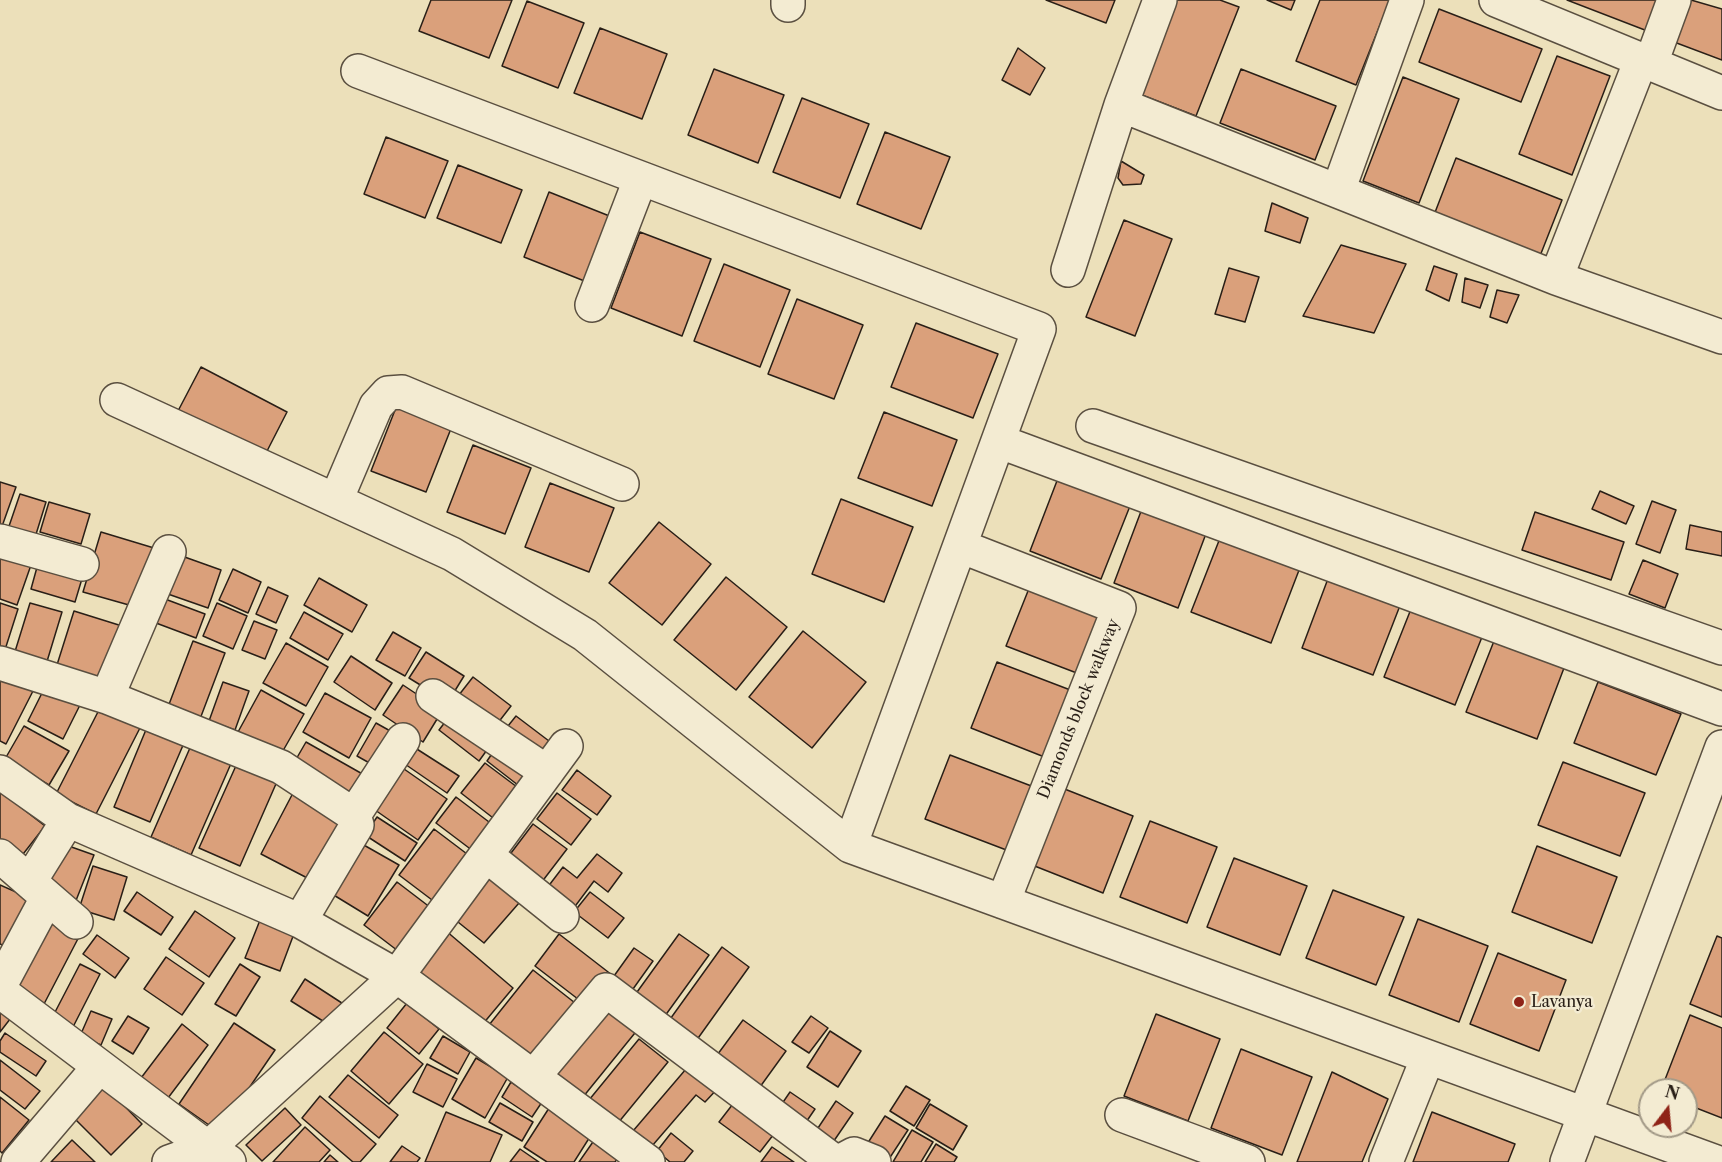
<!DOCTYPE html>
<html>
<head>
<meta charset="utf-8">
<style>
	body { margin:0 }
	#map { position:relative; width:1722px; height:1162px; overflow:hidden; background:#ece0ba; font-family:"Libre Caslon Text",serif }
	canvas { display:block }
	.north { position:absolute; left:1638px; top:1078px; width:60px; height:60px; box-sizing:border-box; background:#f3ebd2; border:2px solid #a29987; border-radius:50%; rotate:16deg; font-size:16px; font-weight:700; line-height:24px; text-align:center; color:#291f17 }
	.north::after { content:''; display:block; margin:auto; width:21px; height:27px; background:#8f2418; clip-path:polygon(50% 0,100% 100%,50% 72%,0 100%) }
</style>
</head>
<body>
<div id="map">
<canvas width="1722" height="1162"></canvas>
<div class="north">N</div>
</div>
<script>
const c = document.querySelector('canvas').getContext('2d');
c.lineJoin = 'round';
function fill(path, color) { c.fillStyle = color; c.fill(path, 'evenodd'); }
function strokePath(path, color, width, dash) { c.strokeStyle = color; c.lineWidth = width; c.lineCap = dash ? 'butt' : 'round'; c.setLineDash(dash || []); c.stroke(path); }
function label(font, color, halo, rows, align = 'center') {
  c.font = font + ' "Libre Caslon Text",serif'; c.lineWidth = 5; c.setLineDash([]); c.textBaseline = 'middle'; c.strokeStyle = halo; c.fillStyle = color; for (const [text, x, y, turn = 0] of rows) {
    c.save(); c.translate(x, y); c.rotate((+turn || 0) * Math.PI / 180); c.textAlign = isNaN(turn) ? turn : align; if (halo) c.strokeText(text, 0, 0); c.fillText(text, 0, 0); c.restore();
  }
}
const building = new Path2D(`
	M431,0H512L489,58L419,31Z
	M1046,0H1115L1106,23Z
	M1176,0H1220L1239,7L1196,116L1139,94Z
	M1267,0H1295L1291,10Z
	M1320,0H1390L1356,85L1296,61Z
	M1567,0H1662L1650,32Z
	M1691,0L1722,9V60L1674,42Z
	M527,1L584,23L558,88L502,66Z
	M1439,9L1542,49L1521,102L1419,62Z
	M600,28L667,54L642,119L574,93Z
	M1018,48L1045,68L1030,95L1002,80Z
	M1557,56L1610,76L1572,175L1519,154Z
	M714,69L784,95L758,163L688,135Z
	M1241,69L1336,106L1315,160L1220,123Z
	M1403,77L1459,99L1419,203L1363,181Z
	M802,98L869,124L840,198L773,172Z
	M885,132L950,157L921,229L857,204Z
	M386,137L448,161L425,218L364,194Z
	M1456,158L1562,200L1540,256L1434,215Z
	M1121,161L1144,175L1141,184L1123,185L1118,178Z
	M458,165L522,190L501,243L437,218Z
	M549,192L617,219L592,284L524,257Z
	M1272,203L1308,218L1300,243L1265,231Z
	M1124,220L1172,239L1135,336L1086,317Z
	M640,232L711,259L682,336L611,308Z
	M1341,245L1406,264L1374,333L1303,316Z
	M724,264L790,290L760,367L694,341Z
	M1434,266L1457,274L1449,301L1426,290Z
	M1229,268L1259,277L1245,322L1215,314Z
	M1465,278L1488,285L1480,308L1462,302Z
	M1497,290L1519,295L1507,323L1490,317Z
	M797,299L863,325L834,399L768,374Z
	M916,323L998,354L973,418L891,387Z
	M201,367L287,412L265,455L178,411Z
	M397,405L452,426L426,492L371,471Z
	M884,412L957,440L932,506L858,478Z
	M473,445L531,468L505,534L447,512Z
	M1060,473L1132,501L1101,579L1030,551Z
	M0,482L16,487L0,532Z
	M550,483L614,508L589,572L525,547Z
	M1600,491L1634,506L1626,524L1592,509Z
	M20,494L46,502L33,544L6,535Z
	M841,499L913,527L884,602L812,574Z
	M1652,501L1676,510L1660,553L1636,544Z
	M49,502L90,514L81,544L40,532Z
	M1143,506L1207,531L1178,608L1114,583Z
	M1535,512L1624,542L1611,580L1522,550Z
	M659,522L711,564L662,625L609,583Z
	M1690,525L1722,532V556L1686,549Z
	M101,532L154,548L136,607L83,592Z
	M1222,533L1301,565L1271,643L1191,612Z
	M0,555L31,565L17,605L0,599Z
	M179,555L221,570L208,608L165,593Z
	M39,560L84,572L75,602L31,589Z
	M1643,560L1678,574L1665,608L1629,594Z
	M233,569L261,582L248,613L219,600Z
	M1329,576L1401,603L1373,675L1302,648Z
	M726,577L787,627L736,690L674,640Z
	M319,578L367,605L352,632L304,605Z
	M1030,586L1106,615L1082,675L1006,646Z
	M268,587L288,596L276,623L256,614Z
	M165,599L205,614L196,638L156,623Z
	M0,603L18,609L3,656L0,655Z
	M30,603L62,612L45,668L13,658Z
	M217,603L247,616L233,649L203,636Z
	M1411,609L1482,637L1455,705L1384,677Z
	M74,611L122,626L103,684L56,668Z
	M304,612L343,634L328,660L290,638Z
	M254,621L277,630L265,659L242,650Z
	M803,631L866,682L812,748L749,697Z
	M393,632L421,648L405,676L376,660Z
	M193,641L225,653L200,719L168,707Z
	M1494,641L1564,668L1537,739L1466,712Z
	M286,643L328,667L306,706L263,683Z
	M426,652L464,676L448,702L409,678Z
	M351,656L392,683L375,710L334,682Z
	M997,662L1073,691L1047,758L971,728Z
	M0,675L33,691L6,744L0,741Z
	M473,677L511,706L494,728L455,700Z
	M223,682L249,691L235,730L209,721Z
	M1598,682L1681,714L1656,775L1574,743Z
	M46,685L81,703L63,739L28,721Z
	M403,685L442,711L423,742L383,715Z
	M261,690L304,714L280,756L238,732Z
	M325,693L371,718L349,758L303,732Z
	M102,704L142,724L96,814L56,794Z
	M452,713L492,743L479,761L439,730Z
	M516,716L549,741L534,761L500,736Z
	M150,720L187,736L150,822L114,807Z
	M376,723L401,737L382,770L357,756Z
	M24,726L69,751L49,785L5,759Z
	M193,741L233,759L191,855L151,837Z
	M306,742L366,776L351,802L291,768Z
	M409,744L459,776L447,793L399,760Z
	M498,745L535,773L523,789L487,761Z
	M950,755L1034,787L1009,851L925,819Z
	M239,759L279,777L240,866L199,848Z
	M394,762L447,799L418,840L365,803Z
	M1563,762L1645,793L1620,856L1538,825Z
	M485,763L521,790L497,821L461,793Z
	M577,770L611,796L597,815L562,790Z
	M1057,786L1133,816L1103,893L1027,863Z
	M0,791L45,826L20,858L0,842Z
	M293,793L347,822L315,882L261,854Z
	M557,793L591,819L571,845L537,819Z
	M456,797L497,828L477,854L436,823Z
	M377,817L417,843L405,861L365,835Z
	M1150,821L1217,847L1187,923L1120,897Z
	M533,824L567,849L541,883L508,857Z
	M434,829L475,860L440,906L399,875Z
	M63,844L94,855L75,903L45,891Z
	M362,844L399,865L368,916L332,894Z
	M1537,846L1617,877L1592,943L1512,912Z
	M597,854L622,873L608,892L594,881L573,909L547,888L563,867L577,878Z
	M1234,858L1307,886L1280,955L1207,927Z
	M93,866L127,877L114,920L79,909Z
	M488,877L519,903L484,943L453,918Z
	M397,882L435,911L402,954L364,925Z
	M0,885L34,900L12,949L0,944Z
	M1333,890L1404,917L1376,985L1306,958Z
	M137,892L173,917L161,935L124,911Z
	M590,892L624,918L608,938L574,912Z
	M264,910L298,923L280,971L245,958Z
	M195,911L235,938L209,977L169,949Z
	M47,913L82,931L44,1004L9,986Z
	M1418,919L1488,946L1459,1022L1389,995Z
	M445,930L513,988L482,1025L413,967Z
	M559,934L612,975L587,1006L535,966Z
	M679,934L709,955L662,1020L632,999Z
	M97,935L129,958L115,978L83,954Z
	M1717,936L1722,938V1017L1690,1004Z
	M722,947L749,967L696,1041L668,1022Z
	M634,948L653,961L628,996L609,983Z
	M1498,953L1566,980L1539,1051L1470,1024Z
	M166,957L204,983L182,1015L144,989Z
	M80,964L100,974L73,1027L53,1016Z
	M240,964L260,977L236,1016L215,1004Z
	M533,970L584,1010L540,1065L489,1025Z
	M305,979L348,1007L334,1028L291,1001Z
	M608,996L643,1023L583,1097L549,1070Z
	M0,1003L14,1014L0,1032Z
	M407,1003L439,1029L419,1054L387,1028Z
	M91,1011L112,1019L101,1045L80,1036Z
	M1156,1014L1220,1039L1188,1121L1124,1096Z
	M1690,1015L1722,1028V1118L1686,1104V1090H1661Z
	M128,1016L149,1028L133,1054L112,1041Z
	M811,1016L828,1028L809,1053L792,1042Z
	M743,1020L786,1051L752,1098L709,1066Z
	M234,1023L275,1050L219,1132L179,1104Z
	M182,1024L208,1045L168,1098L141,1078Z
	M830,1031L861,1051L838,1087L807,1067Z
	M384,1032L423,1064L389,1104L351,1071Z
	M5,1033L46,1061L36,1076L0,1052V1041Z
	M443,1036L470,1052L458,1074L430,1058Z
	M639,1039L668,1062L618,1123L589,1100Z
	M1241,1049L1312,1077L1282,1155L1211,1128Z
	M476,1058L508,1077L485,1118L452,1099Z
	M0,1060L40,1091L25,1109L0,1090Z
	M692,1062L720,1086L705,1102L696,1095L652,1146L633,1131Z
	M427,1064L457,1079L443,1107L413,1092Z
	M1332,1072L1388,1099L1362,1162H1297Z
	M348,1075L398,1115L379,1138L329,1097Z
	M511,1082L542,1102L532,1117L502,1097Z
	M102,1083L142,1124L111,1155L70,1114Z
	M906,1086L930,1100L914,1126L890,1111Z
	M790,1092L815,1109L800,1131L775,1114Z
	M320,1096L376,1144L360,1162H353L302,1118Z
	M0,1097L29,1120L2,1153L0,1151Z
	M736,1100L777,1130L760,1152L719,1122Z
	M836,1101L853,1113L827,1151L810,1140Z
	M500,1103L533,1122L522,1141L489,1122Z
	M930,1104L967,1126L953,1150L916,1128Z
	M551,1105L593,1132L574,1162H547L524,1147Z
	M285,1108L301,1125L262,1161L246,1145Z
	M446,1112L502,1135L490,1162H425Z
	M1432,1112L1515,1144L1508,1162H1413Z
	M885,1116L908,1130L887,1162L864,1149Z
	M305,1127L330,1150L319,1162H273Z
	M912,1130L933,1142L921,1162H893Z
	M671,1133L693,1151L684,1162H670L657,1151Z
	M595,1139L620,1155L615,1162H579Z
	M72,1140L95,1162H51Z
	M936,1144L957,1157L954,1162H925Z
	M402,1146L420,1158L417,1162H390Z
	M772,1147L794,1162H761Z
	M520,1149L539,1162H510Z
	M330,1155L338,1162H324Z`);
fill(building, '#daa07b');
strokePath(building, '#291f17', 1.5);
const minor = new Path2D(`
	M788,0V5
	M1496,0L1722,93
	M1651,63L1674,0
	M358,71L1039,329L850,846
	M1121,105L1556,278L1641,60
	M1338,191L1407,0
	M1068,270L1121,105L1160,0
	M1556,278L1722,337
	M592,305L640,180
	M117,400L452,554L585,635L850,846L1716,1162
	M1093,426L1722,648
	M998,441L1722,709
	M336,500L376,406L388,393L402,392L622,484
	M0,541L82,564
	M960,546L1119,608L1003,902
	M0,663L107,697L281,767L354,815L357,825L300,921
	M433,696L547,772
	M107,697L169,552
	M0,772L68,820L300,921L397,976L648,1162
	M354,815L403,740
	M486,855L562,916
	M0,856L76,922
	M30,881L68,820
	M47,898L2,982L1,988L5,995L208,1148L397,976L566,746
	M534,1076L606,990L835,1162
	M1122,1115L1248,1162
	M18,1162L99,1067
	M169,1162L208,1148L229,1162
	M839,1162L854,1154L874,1162
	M1386,1162L1428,1057
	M1567,1162L1722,747`);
strokePath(minor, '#5a4f40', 36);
strokePath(minor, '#f3ebd2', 33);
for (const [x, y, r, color] of [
	[1519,1002,6,"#8f2418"]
]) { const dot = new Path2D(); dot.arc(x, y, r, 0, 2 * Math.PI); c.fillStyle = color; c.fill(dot); strokePath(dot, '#f3ebd2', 2); }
label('16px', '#291f17', '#f3ebd2', [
	["Diamonds block walkway",1079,709,-68]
]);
label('16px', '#291f17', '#f3ebd2', [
	["Lavanya",1531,1002]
], 'left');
</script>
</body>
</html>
